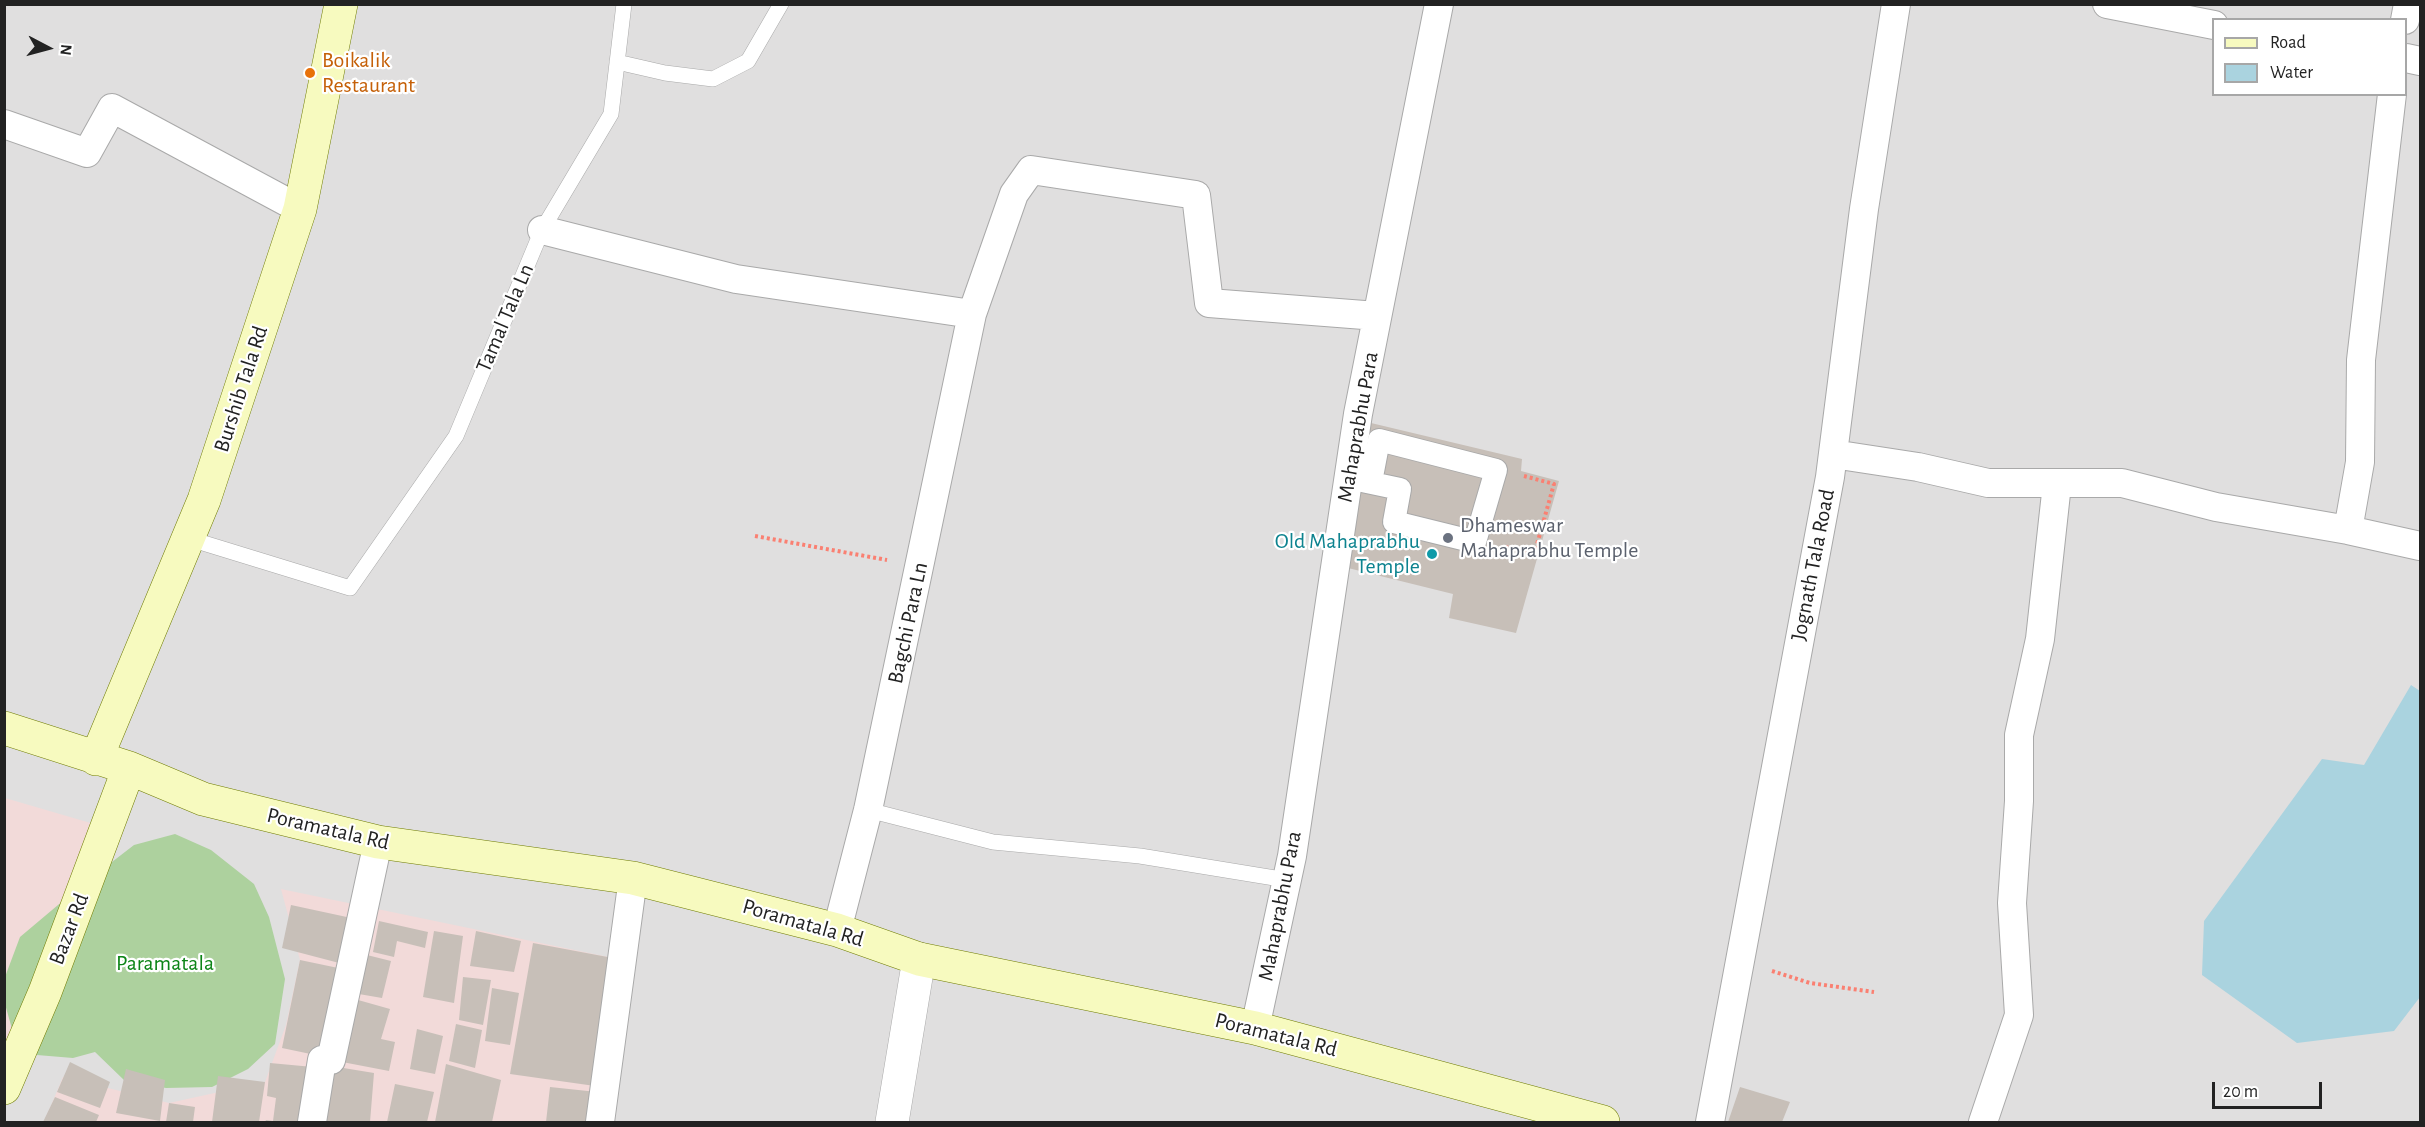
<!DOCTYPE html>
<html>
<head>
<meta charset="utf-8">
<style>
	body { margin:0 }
	#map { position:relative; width:2425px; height:1127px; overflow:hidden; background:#f2efe9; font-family:"Alegreya Sans",sans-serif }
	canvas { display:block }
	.frame { position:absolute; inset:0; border:6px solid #222; pointer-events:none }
	.legend { position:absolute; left:2212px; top:18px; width:195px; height:78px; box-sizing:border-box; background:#fff; border:2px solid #a7a7a7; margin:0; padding:8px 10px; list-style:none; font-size:18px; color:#222 }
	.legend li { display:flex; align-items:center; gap:12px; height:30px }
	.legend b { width:30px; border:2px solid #a7a7a7 }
	.north { position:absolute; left:18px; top:18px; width:60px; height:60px; -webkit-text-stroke:4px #fff; paint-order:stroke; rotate:96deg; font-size:16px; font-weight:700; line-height:24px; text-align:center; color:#222 }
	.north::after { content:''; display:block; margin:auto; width:21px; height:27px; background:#222; clip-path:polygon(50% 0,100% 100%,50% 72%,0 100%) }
	.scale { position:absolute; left:2212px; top:1082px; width:110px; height:27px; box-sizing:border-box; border:3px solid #222; border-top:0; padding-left:8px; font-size:18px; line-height:21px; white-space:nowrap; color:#222; -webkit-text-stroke:4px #fff; paint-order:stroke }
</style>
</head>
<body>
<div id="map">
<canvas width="2425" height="1127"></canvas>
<div class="frame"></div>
<ul class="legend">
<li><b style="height:8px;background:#f7fabf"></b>Road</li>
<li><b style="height:16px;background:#aad3df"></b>Water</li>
</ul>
<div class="north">N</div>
<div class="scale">20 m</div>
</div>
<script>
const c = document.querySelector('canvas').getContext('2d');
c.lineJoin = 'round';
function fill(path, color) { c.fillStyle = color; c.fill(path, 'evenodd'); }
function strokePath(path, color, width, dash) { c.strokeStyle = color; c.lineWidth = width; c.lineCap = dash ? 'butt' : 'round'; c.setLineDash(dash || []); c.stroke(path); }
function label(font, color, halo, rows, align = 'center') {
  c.font = font + ' "Alegreya Sans",sans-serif'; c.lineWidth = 4.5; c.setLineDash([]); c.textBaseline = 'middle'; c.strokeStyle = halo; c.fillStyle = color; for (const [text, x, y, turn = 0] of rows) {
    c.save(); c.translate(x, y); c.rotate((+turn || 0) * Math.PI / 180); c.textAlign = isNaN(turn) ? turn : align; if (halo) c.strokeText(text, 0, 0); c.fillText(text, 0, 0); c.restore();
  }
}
fill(new Path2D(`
	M5,5H2420V1122H5ZM2214,20H2406V94H2214Z`), '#e0dfdf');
fill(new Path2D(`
	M5,798L94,824L5,1050Z
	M281,889L613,958L595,1122H44L63,1077L169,1103L265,1082L286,1025L300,960Z`), '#f2dad9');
fill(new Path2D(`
	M175,834L211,850L254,884L269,917L285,979L275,1044L248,1069L212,1087L166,1088L124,1080L95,1052L73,1058L37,1055L12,1029L5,1004V977L20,937L77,889L134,845Z`), '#add19e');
fill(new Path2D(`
	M2411,685L2420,691V997L2394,1031L2297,1043L2202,975L2204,921L2322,759L2364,765Z`), '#aad3df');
fill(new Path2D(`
	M1371,423L1522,459L1521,471L1559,481L1516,633L1449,618L1453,594L1348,568Z
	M291,905L356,919L343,964L282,948Z
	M379,921L428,932L425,948L397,941L394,957L373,952Z
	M434,931L463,936L454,1003L423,997Z
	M476,931L521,941L514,972L470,966Z
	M533,943L613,958L595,1086L510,1074Z
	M363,954L391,961L382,998L353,993Z
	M300,960L343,969L325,1057L282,1048Z
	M463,977L491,980L483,1025L459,1020Z
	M492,988L519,993L510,1045L485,1041Z
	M351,998L390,1009L381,1039L395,1042L389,1071L337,1061Z
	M456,1024L482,1030L475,1068L449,1061Z
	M417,1029L443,1036L435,1074L410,1069Z
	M70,1062L110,1082L100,1108L57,1092Z
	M270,1063L313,1067L301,1122H265L266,1120L273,1121L276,1098L267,1096Z
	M446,1064L501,1080L492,1122H435Z
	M325,1065L374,1073L370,1122H318Z
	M126,1069L165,1080L160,1121L116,1113Z
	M218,1076L265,1082L259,1122H212Z
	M395,1084L434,1092L427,1122H387Z
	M550,1087L597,1092L593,1122H546Z
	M1740,1087L1790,1102L1782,1122H1728Z
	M55,1097L99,1115L96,1122H43Z
	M169,1103L195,1107L193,1122H166Z`), '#c7bfb8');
const service = new Path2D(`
	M617,62L665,73L713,79L748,61L781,4
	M187,538L350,588L456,436L542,230L611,114L624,4
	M868,810L993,842L1140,856L1287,880`);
const pedestrian = new Path2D(`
	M1348,478L1400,489L1394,522L1475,542L1496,470L1379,440L1371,482`);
const minor = new Path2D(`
	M2107,4L2214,25
	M2405,20L2408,4
	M2406,58L2420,61
	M4,124L87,153L112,108L300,209
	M542,230L736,279L972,314
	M1833,454L1918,467L1988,483H2122L2216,507L2348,530L2420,546
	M2348,530L2360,462L2361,360L2392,94
	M837,930L868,810L972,314L1014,194L1031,170L1196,195L1209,303L1377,316
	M1255,1028L1292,856L1358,414L1439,4
	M312,1122L322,1060H331L378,842
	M600,1122L633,878
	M1710,1122L1830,477L1864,209L1896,4
	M1983,1122L2019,1015L2012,903L2019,801V735L2040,639L2057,484`);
const tertiary = new Path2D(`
	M892,1122L919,959`);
const secondary = new Path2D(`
	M4,728L129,768L203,799L378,842L633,878L837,930L919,959L1255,1028L1603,1122
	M96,759L204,500L300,209L341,4
	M4,1088L45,992L129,768`);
strokePath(service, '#a9a9a9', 16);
strokePath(pedestrian, '#a9a9a9', 24);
strokePath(minor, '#a9a9a9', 30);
strokePath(tertiary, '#a9a9a9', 34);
strokePath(secondary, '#707d05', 34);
strokePath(new Path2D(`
	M755,536L887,560
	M1505,547L1534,555L1554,484L1524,476
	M1772,971L1810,983L1874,992`), '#fa8072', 4, [3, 3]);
strokePath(service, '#fff', 15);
strokePath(pedestrian, '#fff', 22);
strokePath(minor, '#fff', 28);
strokePath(tertiary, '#fff', 33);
strokePath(secondary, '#f7fabf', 33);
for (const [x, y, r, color] of [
	[310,73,6,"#e8710a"],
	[1448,538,6,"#6b7280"],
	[1432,554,6,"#0f9aa8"]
]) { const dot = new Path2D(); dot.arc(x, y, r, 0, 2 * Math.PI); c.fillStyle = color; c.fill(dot); strokePath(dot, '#fff', 2); }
label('22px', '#c56008', '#fff', [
	["Boikalik",322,60],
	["Restaurant",322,85]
], 'left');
label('22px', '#222', '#fff', [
	["Tamal Tala Ln",505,318,-67],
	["Burshib Tala Rd",241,389,-72],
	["Mahaprabhu Para",1358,427,-80],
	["Jognath Tala Road",1813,565,-79],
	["Bagchi Para Ln",908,623,-78],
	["Poramatala Rd",328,829,13],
	["Mahaprabhu Para",1280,906,-79],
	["Poramatala Rd",803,923,16],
	["Bazar Rd",69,929,-69],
	["Poramatala Rd",1276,1035,14]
]);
label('22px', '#5b616d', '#fff', [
	["Dhameswar",1460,525],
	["Mahaprabhu Temple",1460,550]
], 'left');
label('22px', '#0d838f', '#fff', [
	["Old Mahaprabhu",1420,541],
	["Temple",1420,566]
], 'right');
label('22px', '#0c8416', '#fff', [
	["Paramatala",165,963]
]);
</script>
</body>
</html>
